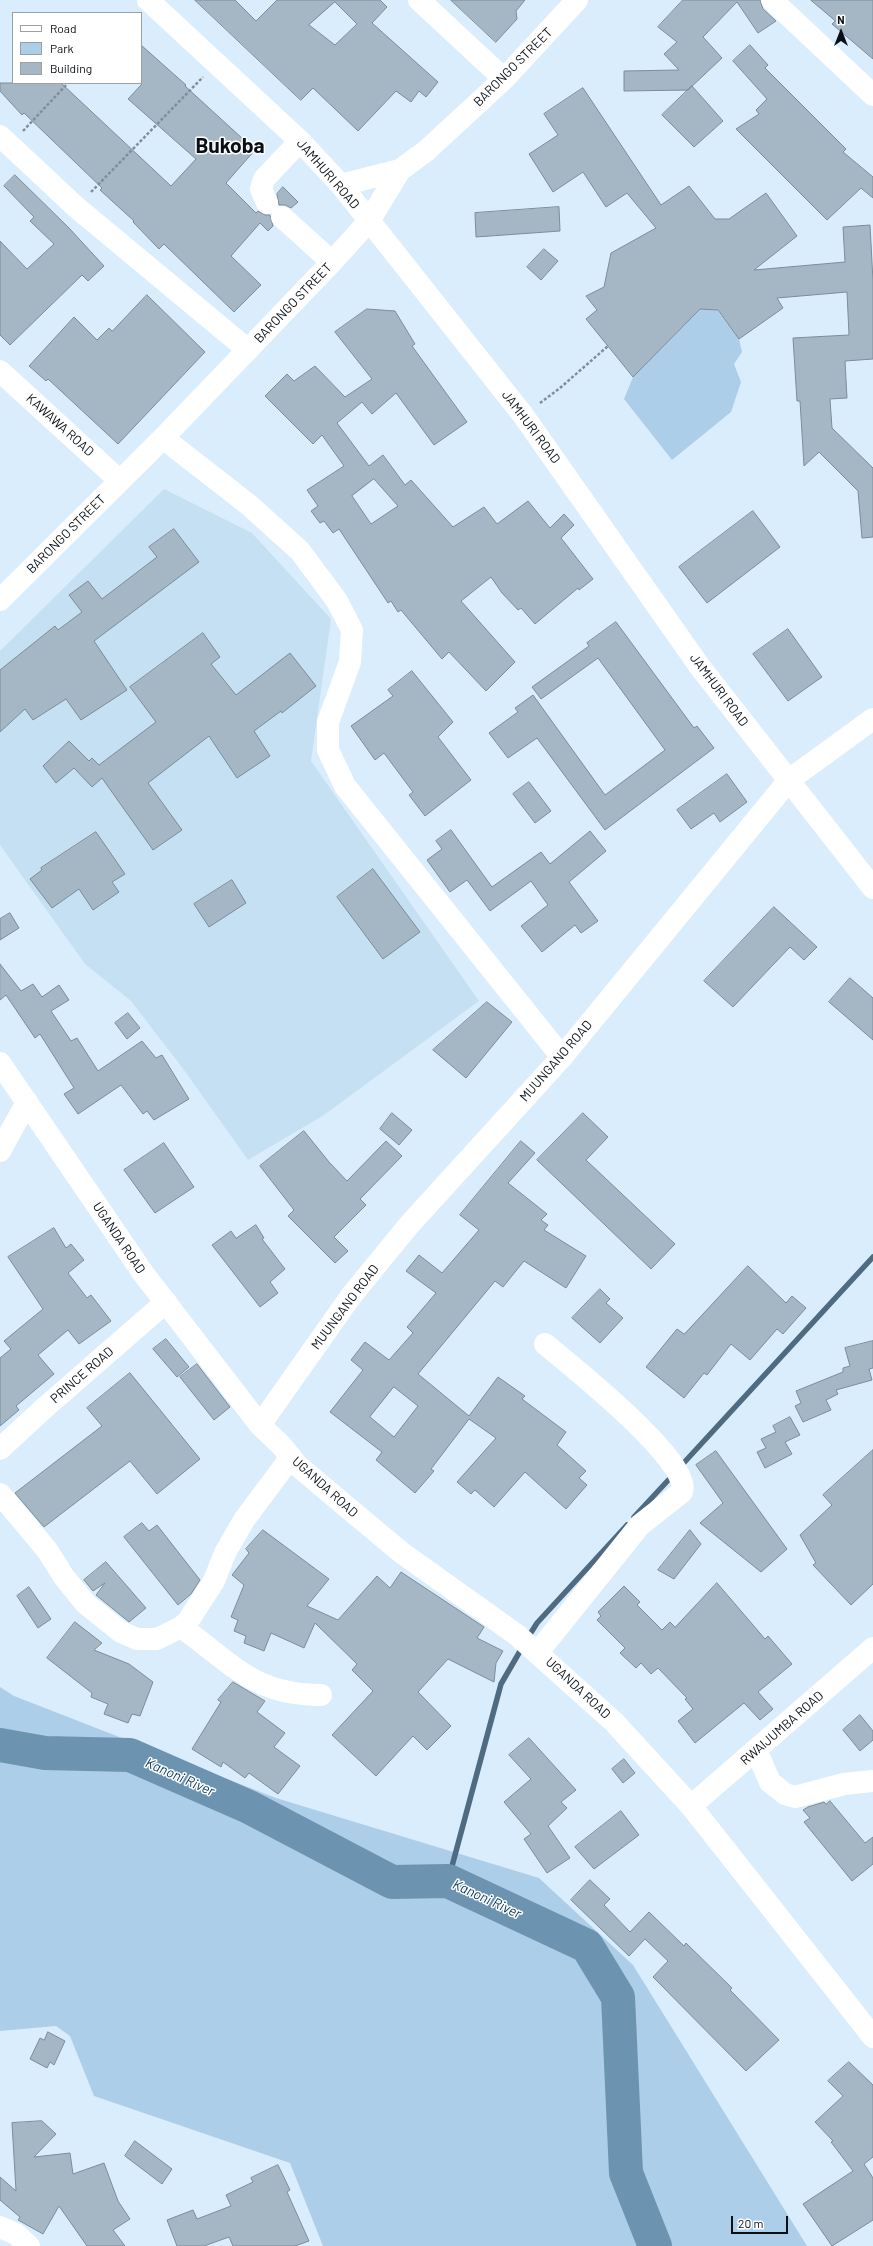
<!DOCTYPE html>
<html>
<head>
<meta charset="utf-8">
<style>
	body { margin:0 }
	#map { position:relative; width:873px; height:2246px; overflow:hidden; background:#daedfc; font-family:Barlow,sans-serif }
	canvas { display:block }
	.legend { position:absolute; left:12px; top:12px; width:130px; height:72px; box-sizing:border-box; background:#fff; border:1px solid #9d9fa1; margin:0; padding:5px 7px; list-style:none; font-size:12px; color:#090f14 }
	.legend li { display:flex; align-items:center; gap:8px; height:20px }
	.legend b { width:20px; border:1px solid #9d9fa1 }
	.north { position:absolute; left:821px; top:12px; width:40px; height:40px; -webkit-text-stroke:3px #fff; paint-order:stroke; rotate:0deg; font-size:11px; font-weight:700; line-height:16px; text-align:center; color:#090f14 }
	.north::after { content:''; display:block; margin:auto; width:14px; height:18px; background:#090f14; clip-path:polygon(50% 0,100% 100%,50% 72%,0 100%) }
	.scale { position:absolute; left:731px; top:2216px; width:57px; height:18px; box-sizing:border-box; border:2px solid #090f14; border-top:0; padding-left:5px; font-size:12px; line-height:14px; white-space:nowrap; color:#090f14; -webkit-text-stroke:3px #fff; paint-order:stroke }
</style>
</head>
<body>
<div id="map">
<canvas width="873" height="2246"></canvas>
<ul class="legend">
<li><b style="height:5px;background:#fff"></b>Road</li>
<li><b style="height:11px;background:#accee8"></b>Park</li>
<li><b style="height:11px;background:#a5b7c5"></b>Building</li>
</ul>
<div class="north">N</div>
<div class="scale">20 m</div>
</div>
<script>
const c = document.querySelector('canvas').getContext('2d');
c.lineJoin = 'round';
function fill(path, color) { c.fillStyle = color; c.fill(path, 'evenodd'); }
function strokePath(path, color, width, dash) { c.strokeStyle = color; c.lineWidth = width; c.lineCap = dash ? 'butt' : 'round'; c.setLineDash(dash || []); c.stroke(path); }
function label(font, color, halo, rows, align = 'center') {
  c.font = font + ' Barlow,sans-serif'; c.lineWidth = 3; c.setLineDash([]); c.textBaseline = 'middle'; c.strokeStyle = halo; c.fillStyle = color; for (const [text, x, y, turn = 0] of rows) {
    c.save(); c.translate(x, y); c.rotate((+turn || 0) * Math.PI / 180); c.textAlign = isNaN(turn) ? turn : align; if (halo) c.strokeText(text, 0, 0); c.fillText(text, 0, 0); c.restore();
  }
}
fill(new Path2D(`
	M164,489L252,533L331,619L311,761L479,1001L324,1115L248,1160L184,1070L131,1001L85,964L0,845V651Z`), '#c6e0f3');
fill(new Path2D(`
	M700,309L717,310L739,339L742,352L734,364L741,382L731,412L672,460L624,399L633,377Z
	M0,1687L14,1696L276,1798L539,1878L633,1965L807,2246H323L290,2163L94,2096L70,2036L56,2026L0,2031Z`), '#accee8');
strokePath(new Path2D(`
	M680,1467L873,1257
	M634,1517L673,1475
	M527,1639L537,1623L627,1525
	M448,1881L501,1684L523,1646`), '#4e6b81', 5.5);
strokePath(new Path2D(`
	M0,1745L45,1753L130,1755L249,1807L392,1882L448,1881L587,1946L618,1997L626,2173L655,2246`), '#6c93b0', 34);
const building = new Path2D(`
	M195,0H235L256,21L277,0H380L387,7L372,23L438,82L426,97L419,91L411,102L396,91L358,131L313,88L301,100ZM335,2L357,24L335,45L309,25Z
	M451,0H525L516,11L517,19L496,42Z
	M683,0H760L763,9L776,21L758,33L737,2L703,37L722,58L688,90L624,91V71L679,70L664,54L677,42L658,27Z
	M811,0H873V59L832,24L835,21Z
	M141,45L186,85L185,86L255,150L226,183L256,213L258,211L265,215H270L273,226L268,231L260,223L231,256L261,285L234,312L164,244L159,249L133,222L134,221L100,190L102,188L24,113L22,115L0,91V83H61L171,186L196,159L128,99L141,85Z
	M750,45L768,65L765,68L846,149L843,152L873,177V198L861,188L827,220L736,129L759,114L756,110L767,99L733,61Z
	M692,86L723,121L694,147L662,115Z
	M583,88L661,205L689,186L715,219H729L766,193L797,236L754,270L845,262L843,227L870,225L873,281V359L845,361L847,398L830,399L832,428L873,468V537L862,538L858,491L819,452L804,466L800,401H797L793,338L849,335L847,292L777,298L783,308L739,339L718,310L700,309L633,377L586,319L597,310L586,296L604,287L611,253L656,228L627,193L606,207L583,172L553,192L529,154L558,135L544,114Z
	M15,175L69,228L104,266L88,281L82,275L10,345L0,335V241L27,269L54,244L30,221L34,217L4,186Z
	M283,187L298,202L291,208L285,205H279L277,194Z
	M559,207L560,231L476,237L475,213Z
	M544,249L558,261L541,280L527,267Z
	M147,295L205,352L118,444L48,379L46,381L29,366L74,317L97,340L109,328L112,331Z
	M367,309L395,311L415,344L412,346L467,422L434,445L396,393L372,414L362,402L337,423L369,466L383,455L405,485L411,480L453,527L484,507L497,524L528,501L550,528L564,514L574,525L561,538L593,579L579,590L578,588L535,624L521,608L518,610L502,593L491,577L461,601L515,662L486,691L449,652L442,659L401,610L398,612L391,601L388,603L339,529L333,533L324,521L320,523L311,511L318,506L307,490L344,466L322,435L313,444L265,396L287,374L294,381L315,366L345,397L372,379L335,332ZM374,479L398,506L371,524L352,496Z
	M753,511L780,547L707,603L679,567Z
	M174,529L199,562L94,641L127,690L81,720L66,699L33,720L25,709L0,732V670L55,626L58,630L82,612L69,595L88,581L102,599L157,557L149,547Z
	M616,622L694,728L697,726L714,748L605,830L537,738L508,758L489,733L518,712L515,708L533,695L605,795L665,750L598,658L541,699L532,687L589,646L587,643Z
	M788,629L822,677L788,701L753,654Z
	M203,633L220,657L211,664L236,695L290,653L316,686L282,713L281,711L254,731L270,756L237,778L209,736L148,783L182,830L153,850L102,778L92,787L74,768L56,783L43,766L69,741L89,761L92,758L99,765L156,722L130,687Z
	M412,671L453,722L438,737L471,780L425,816L409,795L413,792L384,753L375,760L351,726L393,696L388,690Z
	M727,774L747,802L720,822L714,813L691,829L677,810Z
	M529,782L551,811L535,823L513,794Z
	M451,830L492,887L541,852L550,864L590,831L606,851L569,882L598,921L581,933L575,925L542,952L521,926L548,905L531,881L490,911L467,880L450,892L427,860L442,849L436,841Z
	M96,832L125,874L112,882L119,892L93,910L79,889L52,908L30,879L42,870L41,868Z
	M373,869L420,932L383,959L337,897Z
	M232,880L246,903L209,927L194,904Z
	M774,907L817,947L804,960L790,947L733,1007L704,981Z
	M10,913L19,928L0,940V919Z
	M0,964L21,991L33,984L42,997L59,985L69,1000L51,1011L71,1041L77,1038L98,1071L142,1041L156,1058L162,1055L189,1099L154,1120L147,1111L143,1114L121,1085L78,1114L64,1094L74,1088L40,1034L35,1038L6,995L0,1000Z
	M850,978L873,998V1040L829,1002Z
	M487,1002L512,1022L466,1078L433,1050Z
	M128,1013L140,1028L127,1039L115,1023Z
	M392,1113L412,1130L399,1145L380,1129Z
	M583,1113L608,1137L586,1160L675,1244L651,1269L537,1160Z
	M304,1131L329,1162L347,1181L386,1141L402,1156L360,1199L366,1205L334,1237L348,1251L335,1263L288,1216L294,1210L260,1166Z
	M521,1141L535,1153L508,1183L547,1214L541,1220L548,1225L544,1230L586,1256L566,1288L524,1261L503,1287L495,1281L418,1374L469,1416L498,1377L525,1396L522,1399L566,1432L557,1445L586,1471L579,1478L587,1485L566,1509L525,1472L494,1507L475,1490L471,1494L457,1482L496,1438L469,1419L431,1469L434,1471L415,1493L376,1460L382,1452L330,1412L363,1370L351,1360L365,1342L389,1360L413,1333L407,1327L436,1293L406,1271L419,1255L442,1273L479,1230L460,1215ZM394,1387L418,1406L394,1437L370,1417Z
	M164,1143L194,1187L155,1213L124,1170Z
	M256,1225L264,1238L262,1239L285,1269L270,1282L278,1293L260,1307L212,1245L231,1231L236,1238Z
	M54,1228L66,1248L71,1244L84,1260L68,1273L87,1298L91,1295L111,1321L79,1344L68,1330L38,1355L54,1374L16,1406L19,1410L0,1426V1358L11,1349L4,1341L43,1309L8,1257Z
	M748,1266L786,1303L792,1296L806,1308L783,1334L777,1329L750,1360L731,1344L707,1375L704,1373L684,1398L646,1367L677,1329L684,1334Z
	M600,1289L610,1299L606,1303L623,1318L600,1343L572,1318Z
	M166,1339L189,1367L177,1377L153,1349Z
	M873,1341V1368L869,1369L872,1380L836,1390L838,1394L826,1400L831,1410L803,1422L795,1406L801,1403L796,1391L843,1372V1368L850,1366L845,1348Z
	M197,1364L230,1407L214,1420L180,1377Z
	M130,1373L200,1459L157,1494L130,1461L44,1527L15,1493L102,1426L87,1408Z
	M790,1417L800,1435L785,1442L792,1454L765,1468L757,1452L766,1448L761,1439L776,1432L773,1426Z
	M873,1450V1584L851,1605L813,1565L816,1563L800,1535L832,1505L823,1495Z
	M716,1451L787,1549L761,1572L700,1523L723,1503L696,1465Z
	M142,1523L149,1531L157,1525L200,1580L191,1594L178,1605L124,1537Z
	M263,1530L329,1579L307,1606L338,1620L377,1576L390,1588L401,1572L484,1627L477,1638L503,1651L496,1663L494,1682L448,1659L418,1692L451,1726L427,1750L413,1736L376,1776L332,1735L373,1691L352,1670L357,1664L315,1623L304,1648L271,1633L264,1651L244,1643L246,1636L234,1631L238,1620L231,1617L244,1585L232,1575L249,1553L246,1549Z
	M690,1530L701,1544L674,1579L658,1570Z
	M106,1562L146,1608L129,1622L96,1595L105,1583L93,1591L84,1580Z
	M717,1583L765,1639L768,1636L792,1664L758,1692L773,1709L760,1720L744,1703L695,1743L678,1721L693,1709L685,1699L687,1698L658,1668L651,1674L641,1663L636,1668L620,1653L625,1648L597,1620L601,1616L598,1612L624,1586L640,1602L637,1605L662,1630L670,1622L675,1627Z
	M29,1587L51,1619L38,1628L17,1596Z
	M75,1622L102,1643L94,1650L129,1664L153,1682L140,1716L132,1714L128,1723L104,1714L108,1704L91,1697L92,1693L47,1658Z
	M233,1682L265,1701L257,1712L285,1733L274,1747L300,1766L278,1794L249,1773L245,1778L223,1762L221,1767L192,1749L221,1702L218,1700Z
	M860,1715L873,1731V1740L860,1751L843,1730Z
	M529,1738L576,1790L561,1802L567,1808L548,1826L570,1858L547,1873L524,1839L531,1834L504,1802L531,1779L509,1755Z
	M624,1759L635,1773L623,1783L612,1769Z
	M830,1801L865,1843L873,1837V1864L852,1881L804,1822L810,1818L803,1810L808,1807L824,1802L826,1804Z
	M621,1811L639,1835L594,1869L575,1847Z
	M590,1880L610,1899L604,1905L630,1932L649,1912L684,1946L686,1943L732,1988L730,1990L779,2040L746,2071L653,1977L668,1961L645,1939L629,1956L571,1900Z
	M48,2032L65,2041L54,2065L50,2062L47,2068L30,2059L40,2038L44,2040Z
	M849,2062L873,2085V2157L864,2164L873,2178V2220L832,2246L803,2204L853,2171L831,2142L833,2141L815,2122L843,2096L828,2081Z
	M42,2121L56,2134L34,2157L70,2153L73,2174L104,2163L118,2201L130,2219L113,2230L125,2246H87L59,2206L43,2234L18,2220L20,2217L0,2200V2177L16,2191L12,2123Z
	M135,2141L172,2169L162,2184L125,2156Z
	M278,2165L290,2190L287,2192L309,2241L295,2246H233L229,2237L204,2246H177L167,2220L193,2210L197,2219L231,2206L226,2195L253,2182L251,2178Z`);
fill(building, '#a5b7c5');
strokePath(building, '#7b8d9a', 1);
strokePath(new Path2D(`
	M23,131L68,83
	M91,192L203,77
	M540,403L560,388L608,346`), '#808e98', 2.5, [3, 2]);
strokePath(new Path2D(`
	M148,0L300,141L341,185L523,415L700,667L873,888
	M419,0L504,79
	M772,0L873,95
	M0,136L76,207L248,350
	M341,185L400,170
	M267,203L261,189L264,179L300,141
	M282,217L332,262
	M0,371L119,480
	M163,438L249,505L300,551L337,601L352,630L350,662L328,722V750L345,786L562,1057
	M0,600L163,438L332,262L369,221L400,170L426,151L504,79L577,0
	M0,1151L27,1102
	M260,1425L351,1296L409,1225L562,1057L789,780L873,719
	M0,1449L41,1411L166,1302
	M0,1494L47,1550L64,1577L86,1604L121,1632L137,1639H157L181,1627L188,1621L214,1581L225,1553L244,1520L291,1457
	M181,1627C232,1663 253,1695 321,1695
	M538,1652L640,1525L682,1492C693,1462 569,1364 545,1344
	M756,1750L770,1782L785,1794L795,1797L844,1784L873,1781
	M691,1806L873,1648
	M0,2227L16,2234L29,2246`), '#fff', 22);
strokePath(new Path2D(`
	M0,1063L143,1273L260,1425L281,1445L297,1465L348,1508L402,1553L517,1635L614,1722L691,1806L873,2037`), '#fff', 22);
label('13px', '#090f14', '#fff', [
	["BARONGO STREET",513,67,-45],
	["JAMHURI ROAD",328,174,49],
	["BARONGO STREET",293,303,-46],
	["KAWAWA ROAD",60,425,42],
	["JAMHURI ROAD",531,427,53],
	["BARONGO STREET",66,534,-45],
	["JAMHURI ROAD",719,690,53],
	["MUUNGANO ROAD",556,1061,-49],
	["UGANDA ROAD",119,1238,56],
	["MUUNGANO ROAD",345,1307,-53],
	["PRINCE ROAD",82,1375,-41],
	["UGANDA ROAD",325,1487,42],
	["UGANDA ROAD",578,1688,43],
	["RWAIJUMBA ROAD",782,1728,-41]
]);
label('italic 14px', '#063957', '#fff', [
	["Kanoni River",180,1777,24],
	["Kanoni River",487,1899,25]
]);
label('bold 21px', '#090f14', '#fff', [
	["Bukoba",230,146]
]);
</script>
</body>
</html>
